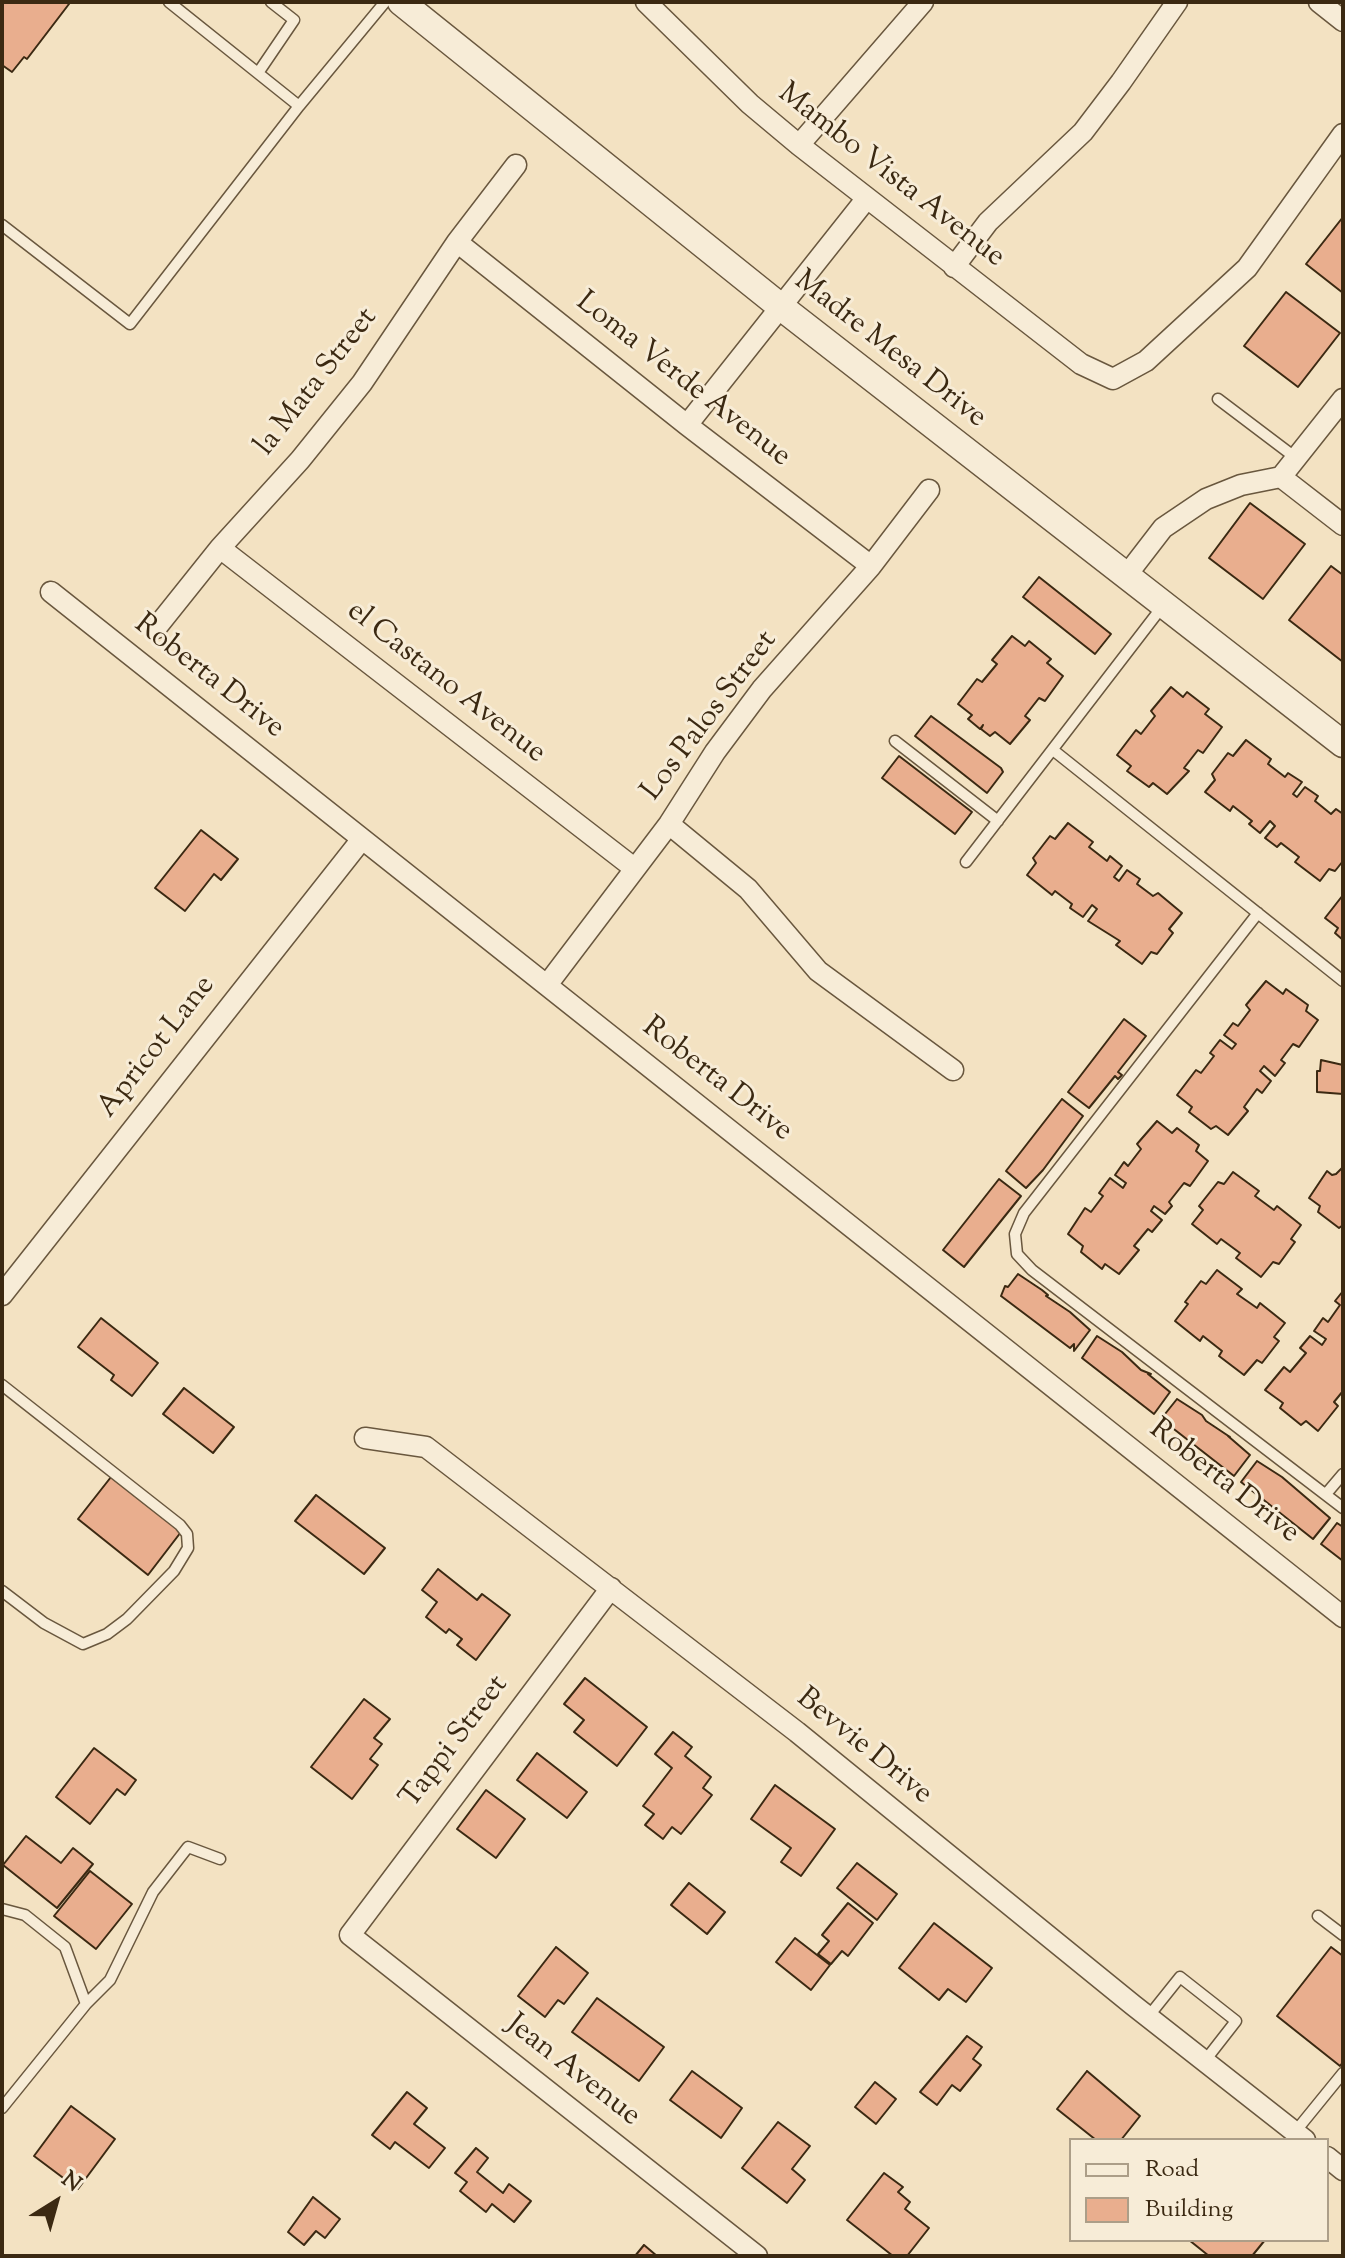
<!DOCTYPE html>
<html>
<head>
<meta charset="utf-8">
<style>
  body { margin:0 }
  #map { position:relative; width:1345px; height:2258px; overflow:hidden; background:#f3e2c2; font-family:"Sorts Mill Goudy",serif }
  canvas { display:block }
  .frame { position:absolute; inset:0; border:4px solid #3b2912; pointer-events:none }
  .legend { position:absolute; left:1069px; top:2138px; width:260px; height:104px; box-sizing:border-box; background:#f7ecd7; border:2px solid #ac9e88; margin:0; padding:10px 14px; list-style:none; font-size:24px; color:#3b2912 }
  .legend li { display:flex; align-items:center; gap:16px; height:40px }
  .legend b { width:40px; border:2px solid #ac9e88 }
  .north { position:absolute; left:16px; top:2162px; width:80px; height:80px; -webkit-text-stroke:6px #f7ecd7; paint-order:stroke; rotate:37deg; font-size:22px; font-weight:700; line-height:32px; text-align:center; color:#3b2912 }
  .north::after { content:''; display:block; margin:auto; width:28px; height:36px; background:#3b2912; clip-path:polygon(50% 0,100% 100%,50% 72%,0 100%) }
</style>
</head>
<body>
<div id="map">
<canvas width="1345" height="2258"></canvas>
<div class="frame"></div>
<ul class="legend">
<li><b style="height:10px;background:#f7ecd7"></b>Road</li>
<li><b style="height:22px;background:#e9ae8e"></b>Building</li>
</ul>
<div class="north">N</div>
</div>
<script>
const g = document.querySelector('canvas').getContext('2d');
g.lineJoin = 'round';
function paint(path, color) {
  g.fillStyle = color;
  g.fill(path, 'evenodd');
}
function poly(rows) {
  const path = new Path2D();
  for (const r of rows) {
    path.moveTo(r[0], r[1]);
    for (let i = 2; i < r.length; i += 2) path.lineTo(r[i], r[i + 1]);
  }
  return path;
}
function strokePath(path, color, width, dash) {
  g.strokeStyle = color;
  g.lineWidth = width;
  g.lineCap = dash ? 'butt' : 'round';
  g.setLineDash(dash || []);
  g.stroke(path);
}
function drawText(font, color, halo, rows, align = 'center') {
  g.font = font + ' "Sorts Mill Goudy",serif';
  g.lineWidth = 6;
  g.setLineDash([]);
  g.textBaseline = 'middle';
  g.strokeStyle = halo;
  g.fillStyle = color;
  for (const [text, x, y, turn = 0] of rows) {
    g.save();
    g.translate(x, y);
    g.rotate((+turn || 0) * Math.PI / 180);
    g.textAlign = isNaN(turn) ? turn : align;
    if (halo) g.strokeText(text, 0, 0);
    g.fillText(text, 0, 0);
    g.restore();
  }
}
const building = poly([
  [2,2,66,2,69,4,27,59,24,57,12,72,2,65,2,2],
  [1343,217,1343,293,1306,264,1343,217],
  [1286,292,1340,333,1298,387,1244,346,1286,292],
  [1250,503,1305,544,1263,599,1209,558,1250,503],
  [1331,566,1343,575,1343,662,1289,620,1331,566],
  [1039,577,1111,634,1095,654,1023,597,1039,577],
  [1012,636,1025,646,1029,641,1051,659,1047,663,1063,676,1045,701,1039,698,1025,716,1030,720,1010,744,995,732,990,736,981,729,983,725,980,729,968,719,972,715,958,704,977,679,982,682,997,664,992,660,1012,636],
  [1171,687,1183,697,1187,692,1209,709,1205,714,1222,727,1203,753,1198,750,1184,768,1189,771,1167,794,1153,783,1149,787,1127,771,1131,766,1117,755,1136,730,1141,734,1155,716,1151,711,1171,687],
  [931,716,1001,768,1003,772,987,793,915,736,931,716],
  [1246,740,1271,759,1268,764,1285,777,1288,773,1302,782,1293,794,1297,797,1305,787,1318,796,1315,801,1331,814,1336,809,1343,814,1343,861,1335,871,1329,869,1320,881,1295,862,1299,857,1281,843,1277,847,1265,838,1275,826,1270,821,1260,833,1249,824,1252,821,1233,806,1230,811,1205,792,1215,780,1212,774,1228,753,1233,756,1246,740],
  [899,756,972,812,955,834,882,778,899,756],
  [1068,823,1093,842,1089,847,1107,861,1110,856,1122,866,1114,877,1119,881,1127,870,1140,879,1137,884,1153,896,1158,893,1182,913,1169,929,1173,933,1157,954,1151,952,1142,964,1116,945,1120,941,1088,921,1097,909,1092,905,1083,917,1070,908,1072,904,1055,891,1052,895,1027,875,1036,863,1033,858,1050,836,1055,839,1068,823],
  [201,830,238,859,221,880,214,874,185,911,155,888,201,830],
  [1343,895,1343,940,1335,933,1338,928,1325,918,1343,895],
  [1266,981,1283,994,1286,989,1308,1005,1306,1011,1318,1020,1299,1047,1293,1044,1281,1060,1285,1063,1275,1076,1264,1066,1260,1071,1271,1081,1262,1093,1257,1089,1244,1107,1248,1111,1228,1135,1216,1126,1211,1129,1189,1112,1192,1107,1177,1095,1196,1070,1201,1073,1214,1056,1210,1053,1220,1040,1232,1049,1236,1044,1224,1035,1233,1023,1238,1026,1250,1010,1246,1005,1266,981],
  [1124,1019,1146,1036,1118,1072,1122,1075,1118,1079,1115,1076,1089,1108,1068,1092,1124,1019],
  [1321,1060,1343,1065,1343,1094,1317,1092,1317,1071,1320,1071,1321,1060],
  [1062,1099,1083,1116,1043,1170,1026,1188,1006,1171,1062,1099],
  [1157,1121,1172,1133,1177,1128,1199,1145,1196,1151,1208,1161,1190,1186,1184,1183,1169,1202,1172,1206,1165,1214,1154,1206,1151,1211,1162,1220,1152,1232,1148,1229,1134,1246,1139,1250,1119,1274,1105,1264,1102,1269,1081,1252,1083,1246,1068,1234,1085,1208,1091,1212,1103,1196,1099,1193,1110,1178,1123,1188,1126,1183,1115,1175,1124,1162,1128,1166,1141,1149,1137,1144,1157,1121],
  [1343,1167,1343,1225,1339,1228,1318,1212,1320,1206,1309,1198,1327,1171,1332,1175,1336,1174,1343,1167],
  [1233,1172,1259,1191,1255,1196,1274,1210,1277,1206,1301,1225,1291,1239,1295,1242,1279,1264,1273,1262,1261,1277,1236,1258,1240,1253,1221,1239,1217,1244,1192,1224,1203,1210,1199,1206,1218,1182,1224,1184,1233,1172],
  [999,1179,1021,1196,964,1267,943,1250,999,1179],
  [1217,1270,1242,1289,1237,1294,1257,1308,1260,1303,1285,1323,1274,1337,1279,1341,1262,1363,1257,1360,1244,1375,1219,1356,1222,1351,1203,1336,1200,1341,1175,1321,1188,1304,1185,1302,1201,1281,1206,1284,1217,1270],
  [1018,1274,1042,1290,1048,1295,1046,1296,1070,1312,1090,1330,1074,1351,1074,1344,1070,1348,1001,1296,1005,1286,1008,1287,1018,1274],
  [1343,1291,1343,1391,1334,1402,1338,1406,1318,1431,1306,1421,1301,1425,1280,1408,1283,1403,1265,1390,1284,1367,1290,1372,1306,1353,1300,1348,1310,1336,1322,1345,1326,1339,1314,1331,1323,1318,1328,1322,1340,1305,1335,1301,1343,1291],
  [101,1318,158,1363,132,1396,111,1380,114,1375,78,1347,101,1318],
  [1097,1336,1122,1352,1141,1370,1151,1374,1148,1374,1170,1392,1154,1414,1082,1358,1097,1336],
  [184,1388,234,1427,213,1453,163,1414,184,1388],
  [1177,1399,1202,1415,1206,1421,1230,1437,1228,1436,1250,1455,1234,1476,1161,1419,1177,1399],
  [1257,1461,1282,1477,1330,1518,1313,1539,1241,1482,1257,1461],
  [111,1477,181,1532,148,1575,78,1519,111,1477],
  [316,1495,385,1548,364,1574,295,1521,316,1495],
  [1337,1523,1343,1527,1343,1561,1321,1544,1337,1523],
  [438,1569,477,1600,482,1594,510,1615,476,1660,457,1645,462,1639,449,1629,446,1633,426,1617,437,1602,422,1590,438,1569],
  [585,1678,647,1727,617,1766,574,1732,584,1720,564,1704,585,1678],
  [364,1699,390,1719,374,1738,382,1744,370,1759,378,1765,352,1799,311,1767,364,1699],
  [673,1732,692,1747,685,1756,711,1777,703,1788,712,1795,681,1834,672,1827,663,1839,645,1825,654,1814,643,1806,672,1768,655,1754,673,1732],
  [94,1748,136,1780,125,1795,117,1789,90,1824,56,1797,94,1748],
  [537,1753,587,1792,567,1818,517,1780,537,1753],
  [775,1785,835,1829,801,1876,781,1862,791,1848,751,1819,775,1785],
  [486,1790,525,1819,496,1858,457,1829,486,1790],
  [26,1836,61,1863,73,1848,93,1864,57,1908,3,1865,26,1836],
  [857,1863,897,1894,877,1920,837,1888,857,1863],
  [90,1871,132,1904,96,1949,54,1916,90,1871],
  [689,1883,725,1912,707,1934,671,1905,689,1883],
  [848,1903,873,1923,848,1956,842,1951,831,1964,818,1954,829,1941,822,1935,848,1903],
  [934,1923,992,1968,966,2002,948,1989,939,2000,899,1968,934,1923],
  [795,1938,830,1965,811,1990,776,1962,795,1938],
  [556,1947,588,1973,564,2004,558,2000,545,2017,518,1996,556,1947],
  [1331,1947,1343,1956,1343,2062,1340,2066,1277,2016,1331,1947],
  [597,1998,664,2047,639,2081,572,2032,597,1998],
  [967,2036,982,2047,973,2059,981,2065,960,2091,952,2085,937,2105,920,2092,967,2036],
  [692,2071,742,2108,721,2138,670,2100,692,2071],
  [1087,2071,1140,2116,1121,2140,1096,2140,1057,2109,1087,2071],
  [875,2082,896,2099,876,2124,855,2107,875,2082],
  [407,2092,427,2108,414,2124,445,2148,429,2168,395,2142,390,2149,372,2135,407,2092],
  [71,2106,115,2139,78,2189,34,2156,71,2106],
  [778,2122,810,2146,792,2169,805,2180,787,2203,742,2168,778,2122],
  [476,2148,488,2158,477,2172,503,2193,509,2184,531,2201,514,2222,492,2204,486,2212,460,2191,467,2182,455,2173,476,2148],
  [884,2173,903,2187,898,2192,910,2202,905,2209,929,2228,907,2256,893,2256,847,2220,884,2173],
  [313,2197,340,2219,325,2238,316,2231,304,2245,288,2232,313,2197],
  [1189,2240,1265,2240,1252,2256,1209,2256,1189,2240],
  [644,2245,657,2256,635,2256,644,2245]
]);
const service = poly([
  [169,2,299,106,385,2],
  [258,73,294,20,271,2],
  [2,225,130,324,299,106],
  [1218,399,1296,458],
  [895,741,998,821],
  [1053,750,1343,981],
  [966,862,1162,607],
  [1258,913,1024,1213,1015,1234,1017,1254,1032,1270,1343,1508],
  [2,1385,180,1525,187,1534,188,1548,174,1571,127,1619,107,1634,83,1644,44,1623,2,1591],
  [1326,1494,1343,1474],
  [2,1909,25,1915,65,1947,86,2004],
  [1318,1916,1343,1935],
  [1148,2017,1180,1977,1236,2021,1204,2062],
  [2,2108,86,2004,110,1980,153,1892,188,1847,220,1859],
  [1295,2132,1343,2073]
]);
const minor = poly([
  [646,2,750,104,799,145,1081,364,1113,379,1146,361,1247,268,1343,134],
  [1319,2,1343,21],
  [799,145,923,2],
  [457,242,687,425,871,566],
  [954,267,988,222,1083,132,1121,82,1177,2],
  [687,425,867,198],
  [1281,477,1343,525],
  [220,548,634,868],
  [1126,576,1163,528,1206,499,1241,485,1281,477,1343,399],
  [51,592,1343,1617],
  [156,628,220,548,300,460,362,383,457,242,516,165],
  [669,824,748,889,818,971,953,1070],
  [547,985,669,824,715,752,762,689,871,566,929,490],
  [2,1295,362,839],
  [365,1438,426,1447,797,1732,1133,2005,1305,2140],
  [611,1588,350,1935,757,2256],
  [1327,2157,1343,2170]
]);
const tertiary = poly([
  [401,2,781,307,1343,744]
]);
const streetNames = [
  ["Mambo Vista Avenue",890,177,38],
  ["Madre Mesa Drive",889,351,38],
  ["Loma Verde Avenue",682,381,38],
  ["la Mata Street",318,383,-52],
  ["Roberta Drive",208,678,38],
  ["el Castano Avenue",445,684,38],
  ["Los Palos Street",711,717,-53],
  ["Apricot Lane",158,1048,-52],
  ["Roberta Drive",716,1081,38],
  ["Roberta Drive",1223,1483,38],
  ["Tappi Street",456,1743,-53],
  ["Bevvie Drive",863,1748,39],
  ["Jean Avenue",572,2072,38]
];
paint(building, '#e9ae8e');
strokePath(building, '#3b2912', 2);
strokePath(service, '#69573e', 13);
strokePath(minor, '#69573e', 23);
strokePath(tertiary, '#69573e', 29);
strokePath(service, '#f7ecd7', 10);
strokePath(minor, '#f7ecd7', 20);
strokePath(tertiary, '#f7ecd7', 26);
drawText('30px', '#3b2912', '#f7ecd7', streetNames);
</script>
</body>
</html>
